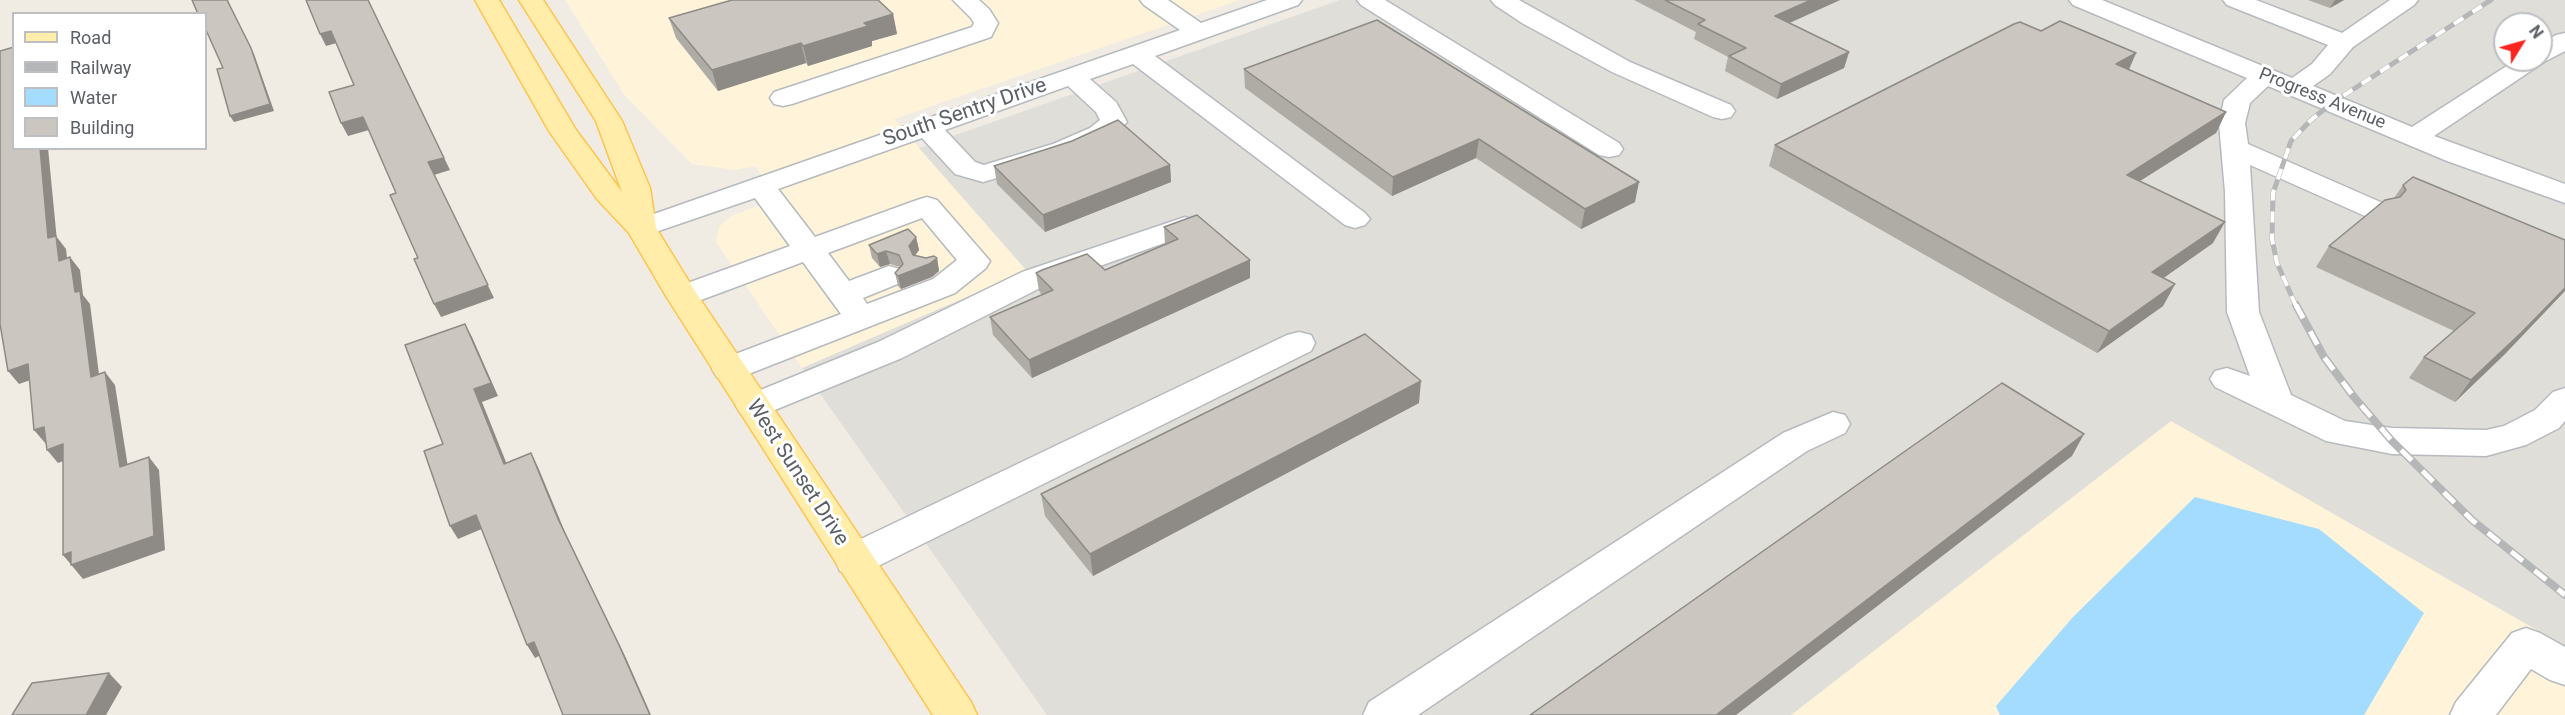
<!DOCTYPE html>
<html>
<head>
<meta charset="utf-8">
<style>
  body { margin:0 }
  #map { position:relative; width:2565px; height:715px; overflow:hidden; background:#f0ece3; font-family:Roboto,sans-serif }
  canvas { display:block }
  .legend { position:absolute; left:12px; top:12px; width:195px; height:138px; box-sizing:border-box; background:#fff; border:2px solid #bdbfc2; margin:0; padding:8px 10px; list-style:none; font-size:18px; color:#5b6066 }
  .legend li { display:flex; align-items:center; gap:12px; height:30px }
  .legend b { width:30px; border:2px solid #bdbfc2 }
  .north { position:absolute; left:2493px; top:12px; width:60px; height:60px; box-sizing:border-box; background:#fff; border:2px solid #bdbfc2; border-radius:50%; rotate:53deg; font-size:16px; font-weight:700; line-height:24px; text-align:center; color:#5b6066 }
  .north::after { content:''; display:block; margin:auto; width:21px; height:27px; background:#f92620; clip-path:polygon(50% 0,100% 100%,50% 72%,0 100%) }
</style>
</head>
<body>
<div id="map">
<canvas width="2565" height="715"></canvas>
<ul class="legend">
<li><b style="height:8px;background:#ffeda9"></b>Road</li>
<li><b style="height:8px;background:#b5b6b7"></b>Railway</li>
<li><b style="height:16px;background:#a4dcff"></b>Water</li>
<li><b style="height:16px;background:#cbc7c0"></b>Building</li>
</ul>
<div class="north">N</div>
</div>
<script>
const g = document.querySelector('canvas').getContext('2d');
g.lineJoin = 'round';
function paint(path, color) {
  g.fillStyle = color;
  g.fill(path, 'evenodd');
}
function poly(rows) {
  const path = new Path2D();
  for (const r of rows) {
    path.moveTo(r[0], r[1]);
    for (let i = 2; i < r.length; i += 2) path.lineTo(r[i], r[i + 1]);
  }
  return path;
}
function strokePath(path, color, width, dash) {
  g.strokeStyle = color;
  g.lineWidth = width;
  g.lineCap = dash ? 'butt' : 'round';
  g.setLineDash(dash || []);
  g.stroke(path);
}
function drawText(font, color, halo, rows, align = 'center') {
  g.font = font + ' Roboto,sans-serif';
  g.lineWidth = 6;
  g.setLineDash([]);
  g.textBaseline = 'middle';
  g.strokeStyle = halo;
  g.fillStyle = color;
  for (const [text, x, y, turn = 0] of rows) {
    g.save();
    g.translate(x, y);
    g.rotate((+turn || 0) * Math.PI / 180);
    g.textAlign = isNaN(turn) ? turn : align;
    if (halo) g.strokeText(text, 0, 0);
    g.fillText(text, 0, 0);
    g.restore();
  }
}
const commercial = poly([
  [565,0,1240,0,894,119,1027,271,802,368,716,242,719,227,731,216,778,198,755,166,735,170,692,164,625,96],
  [2171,421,2565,646,2565,715,1791,715]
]);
const industrial = poly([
  [1340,0,2565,0,2565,646,2171,421,1791,715,1047,715,802,368,1027,271,919,148],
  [2505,24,2541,24,2541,60,2505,60]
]);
const water = poly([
  [2195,497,2319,529,2424,613,2364,715,2000,715,1996,706,2073,617]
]);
const minor = poly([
  [953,0,979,0,989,9,998,23,991,37,792,104,783,106,774,104,770,98,774,92,972,27,974,23,971,18,953,0],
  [1140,0,1168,0,1201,23,1267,0,1302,0,1298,5,1155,56,1365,213,1370,219,1365,225,1355,228,1345,225,1133,64,1090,79,1116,102,1127,122,1110,140,1073,156,983,182,955,174,922,138,778,189,815,237,917,200,927,197,937,200,990,261,986,268,955,293,741,377,729,380,717,377,712,369,717,361,841,314,803,262,693,303,682,306,671,303,666,296,671,289,790,246,755,198,641,237,631,234,626,228,631,222,1180,30,1144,5,1140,0],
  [1068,86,1096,112,1100,120,1090,128,1053,144,984,165,975,162,945,130,1068,86],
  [922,218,957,260,933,279,867,304,863,298,900,283,904,276,900,269,889,266,849,281,828,253,922,218],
  [1357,0,1385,0,1619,143,1623,149,1619,155,1609,157,1599,155,1361,5,1357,0],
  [1491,0,1519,0,1630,62,1731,105,1735,111,1731,117,1722,119,1713,117,1612,72,1522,23,1495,5,1491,0],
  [2069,0,2102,0,2292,78,2312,64,2328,45,2227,5,2223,0,2256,0,2342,33,2390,0,2418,0,2414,5,2353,47,2330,74,2313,86,2412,127,2516,60,2541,60,2541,44,2556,35,2565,33,2565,51,2544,62,2434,136,2565,184,2565,203,2447,161,2268,86,2250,103,2245,123,2248,144,2385,204,2390,210,2385,216,2375,219,2365,216,2250,165,2259,312,2291,395,2345,421,2392,428,2486,430,2504,426,2535,410,2553,392,2565,388,2565,421,2559,428,2526,445,2486,456,2392,454,2326,441,2215,387,2210,379,2215,371,2227,368,2250,376,2227,312,2225,192,2219,123,2224,100,2247,78,2073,5,2069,0],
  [1185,217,1195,220,1200,226,1195,232,1044,286,902,358,765,414,753,418,741,414,736,406,741,398,878,342,1022,272,1185,217],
  [1299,332,1311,335,1315,343,1311,351,868,571,854,575,840,571,835,560,840,549,1287,335,1299,332],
  [1833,412,1845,415,1850,424,1845,433,1807,451,1418,715,1363,715,1369,702,1783,433,1833,412],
  [2526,628,2540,633,2565,647,2565,685,2550,680,2531,669,2496,715,2450,715,2456,702,2512,633,2526,628]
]);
const major = poly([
  [475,0,499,0,576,130,622,192,596,121,519,0,543,0,622,121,650,188,656,228,696,293,971,702,977,715,933,715,666,296,629,233,597,199,549,131,475,0]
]);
const railFar1 = poly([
  [2296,306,2277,263,2272,239,2273,193,2291,141,2311,120,2332,103,2491,0]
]);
const rail = poly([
  [2296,305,2324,357,2354,397,2392,441,2472,520,2565,595]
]);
const wall = poly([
  [1634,0,1840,0,1790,23,1849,52,1844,68,1777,99,1725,71,1728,57,1694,39,1696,32],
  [2308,0,2344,0,2330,8],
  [893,14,897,34,872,41,872,46,808,66,806,63,718,91,676,38,669,18],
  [1377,20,1635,202,1581,229,1476,158,1392,196,1245,88,1244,69],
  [2041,31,2136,53,2129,70,2226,112,2216,133,2140,181,2213,243,2163,278,2175,284,2163,306,2097,353,1769,166,1775,145],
  [1170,165,1171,182,1045,232,997,184,994,166],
  [2403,185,2506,353,2455,402,2409,378,2424,357,2454,331,2316,267,2329,246,2394,198],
  [1164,227,1250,260,1250,278,1032,378,993,335,990,317,1042,295,1039,291,1036,273,1105,270,1165,244],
  [916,237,919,250,915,256,926,258,937,258,939,271,932,277,901,289,898,286,895,273,900,267,890,264,880,267,872,258,869,245],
  [1419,403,1093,576,1045,516,1041,494]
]);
const shadedWall = poly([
  [227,0,228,0,231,9,254,54,274,111,234,122,230,116],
  [368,0,450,170,434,175,494,298,441,317,434,304],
  [1811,0,1840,0,1771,31,1775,16],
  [2335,0,2344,0,2330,8],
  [893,14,897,34,872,41,872,46,808,66,803,46,864,23],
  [331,31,337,43,326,46,320,34],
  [801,43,806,63,718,91,712,70],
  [1849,52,1844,68,1777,99,1781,84],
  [2136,53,2127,73,2116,64],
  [2226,112,2216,133,2116,196,2127,175],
  [363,117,369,130,348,136,341,123],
  [1479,139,1476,158,1392,196,1393,177],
  [40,148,48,148,58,251,48,238],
  [1170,165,1171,182,1045,232,1043,215],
  [1639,182,1635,202,1581,229,1585,209],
  [2225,222,2213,243,2141,294,2152,272],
  [56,236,66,249,69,274,59,261],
  [916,237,919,250,912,259,909,246],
  [886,251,890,264,880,267,877,254],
  [70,257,80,270,83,295,90,304,101,390,91,377,75,292],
  [937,258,939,271,932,277,901,289,898,276],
  [1250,260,1250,278,1032,378,1029,360],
  [2175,284,2163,306,2097,353,2109,331],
  [2565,288,2565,291,2506,353,2455,402,2471,380],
  [465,324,472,337,498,396,482,402,512,477,504,464,474,389],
  [28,364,39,377,19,384,8,371],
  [105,372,115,385,130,480,120,467],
  [1421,381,1419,403,1093,576,1090,554],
  [44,427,46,444,34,430],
  [2084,434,2072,456,1736,715,1716,715],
  [63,444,74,457,58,463,47,450],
  [531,453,538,467,565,532,626,658,651,715,650,715,558,519],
  [149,457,159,470,165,550,83,579,63,555],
  [476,515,484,528,458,539,450,526],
  [534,642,541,655,535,658,527,645],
  [109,673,122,687,106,715,86,715]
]);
const building = poly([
  [192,0,227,0,251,48,270,104,230,116,217,69,223,68,206,30,206,14,198,14,192,0],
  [306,0,368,0,444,158,428,162,488,285,434,304,414,259,418,258,390,195,396,193,363,117,341,123,329,92,354,85,331,31,320,34,306,0],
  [732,0,878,0,893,14,864,23,868,26,803,46,801,43,712,70,669,18,732,0],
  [1665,0,1811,0,1775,16,1849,52,1781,84,1729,56,1746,48,1698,24,1705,20,1665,0],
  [1377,20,1639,182,1585,209,1479,139,1393,177,1244,69,1377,20],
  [2060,21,2136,53,2116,64,2226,112,2127,175,2225,222,2152,272,2175,284,2109,331,1775,145,2014,24,2020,22,2041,31,2060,21],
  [14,47,14,148,40,148,48,238,56,236,59,261,70,257,75,292,80,291,91,377,105,372,120,467,149,457,154,536,71,565,71,552,63,555,63,444,47,450,44,427,34,430,28,364,8,371,0,324,0,51,14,47],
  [1118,120,1170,165,1043,215,994,166,1072,141,1118,120],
  [2413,177,2565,240,2565,288,2522,332,2471,380,2424,357,2475,313,2329,246,2385,200,2400,197,2406,190,2403,185,2413,177],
  [1197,215,1250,260,1029,360,990,317,1053,290,1036,273,1042,270,1087,254,1105,270,1178,239,1164,227,1197,215],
  [908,229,916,237,909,246,913,255,926,258,934,256,937,258,929,264,898,276,895,273,903,264,899,255,886,251,877,254,869,245,908,229],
  [465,324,491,383,474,389,504,464,531,453,558,519,619,645,650,715,563,715,534,642,527,645,476,515,450,526,424,451,443,444,405,345,465,324],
  [1365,334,1421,381,1090,554,1041,494,1365,334],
  [2002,383,2084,434,1716,715,1530,715,2002,383],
  [109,673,86,715,12,715,32,683,109,673]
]);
const farStreetnames = [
  ["Progress Avenue",2322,99,22]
];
const streetNames = [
  ["South Sentry Drive",965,113,-19],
  ["West Sunset Drive",797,473,57]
];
paint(commercial, '#fff4d9');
paint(industrial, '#e0ded8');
paint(water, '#a4dcff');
strokePath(minor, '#b6babf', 3);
strokePath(major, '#fec44e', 3);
paint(minor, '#fff');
paint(major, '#ffeda9');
strokePath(railFar1, '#b5b6b7', 5);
strokePath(rail, '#b5b6b7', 8);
strokePath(railFar1, '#fff', 4, [11]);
strokePath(rail, '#fff', 5, [15]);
paint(wall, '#afaba5');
paint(shadedWall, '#8e8b86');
paint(building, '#cbc7c0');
strokePath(building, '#8e8b86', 1.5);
drawText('18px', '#5b6066', '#fff', farStreetnames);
drawText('21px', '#5b6066', '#fff', streetNames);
</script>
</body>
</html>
